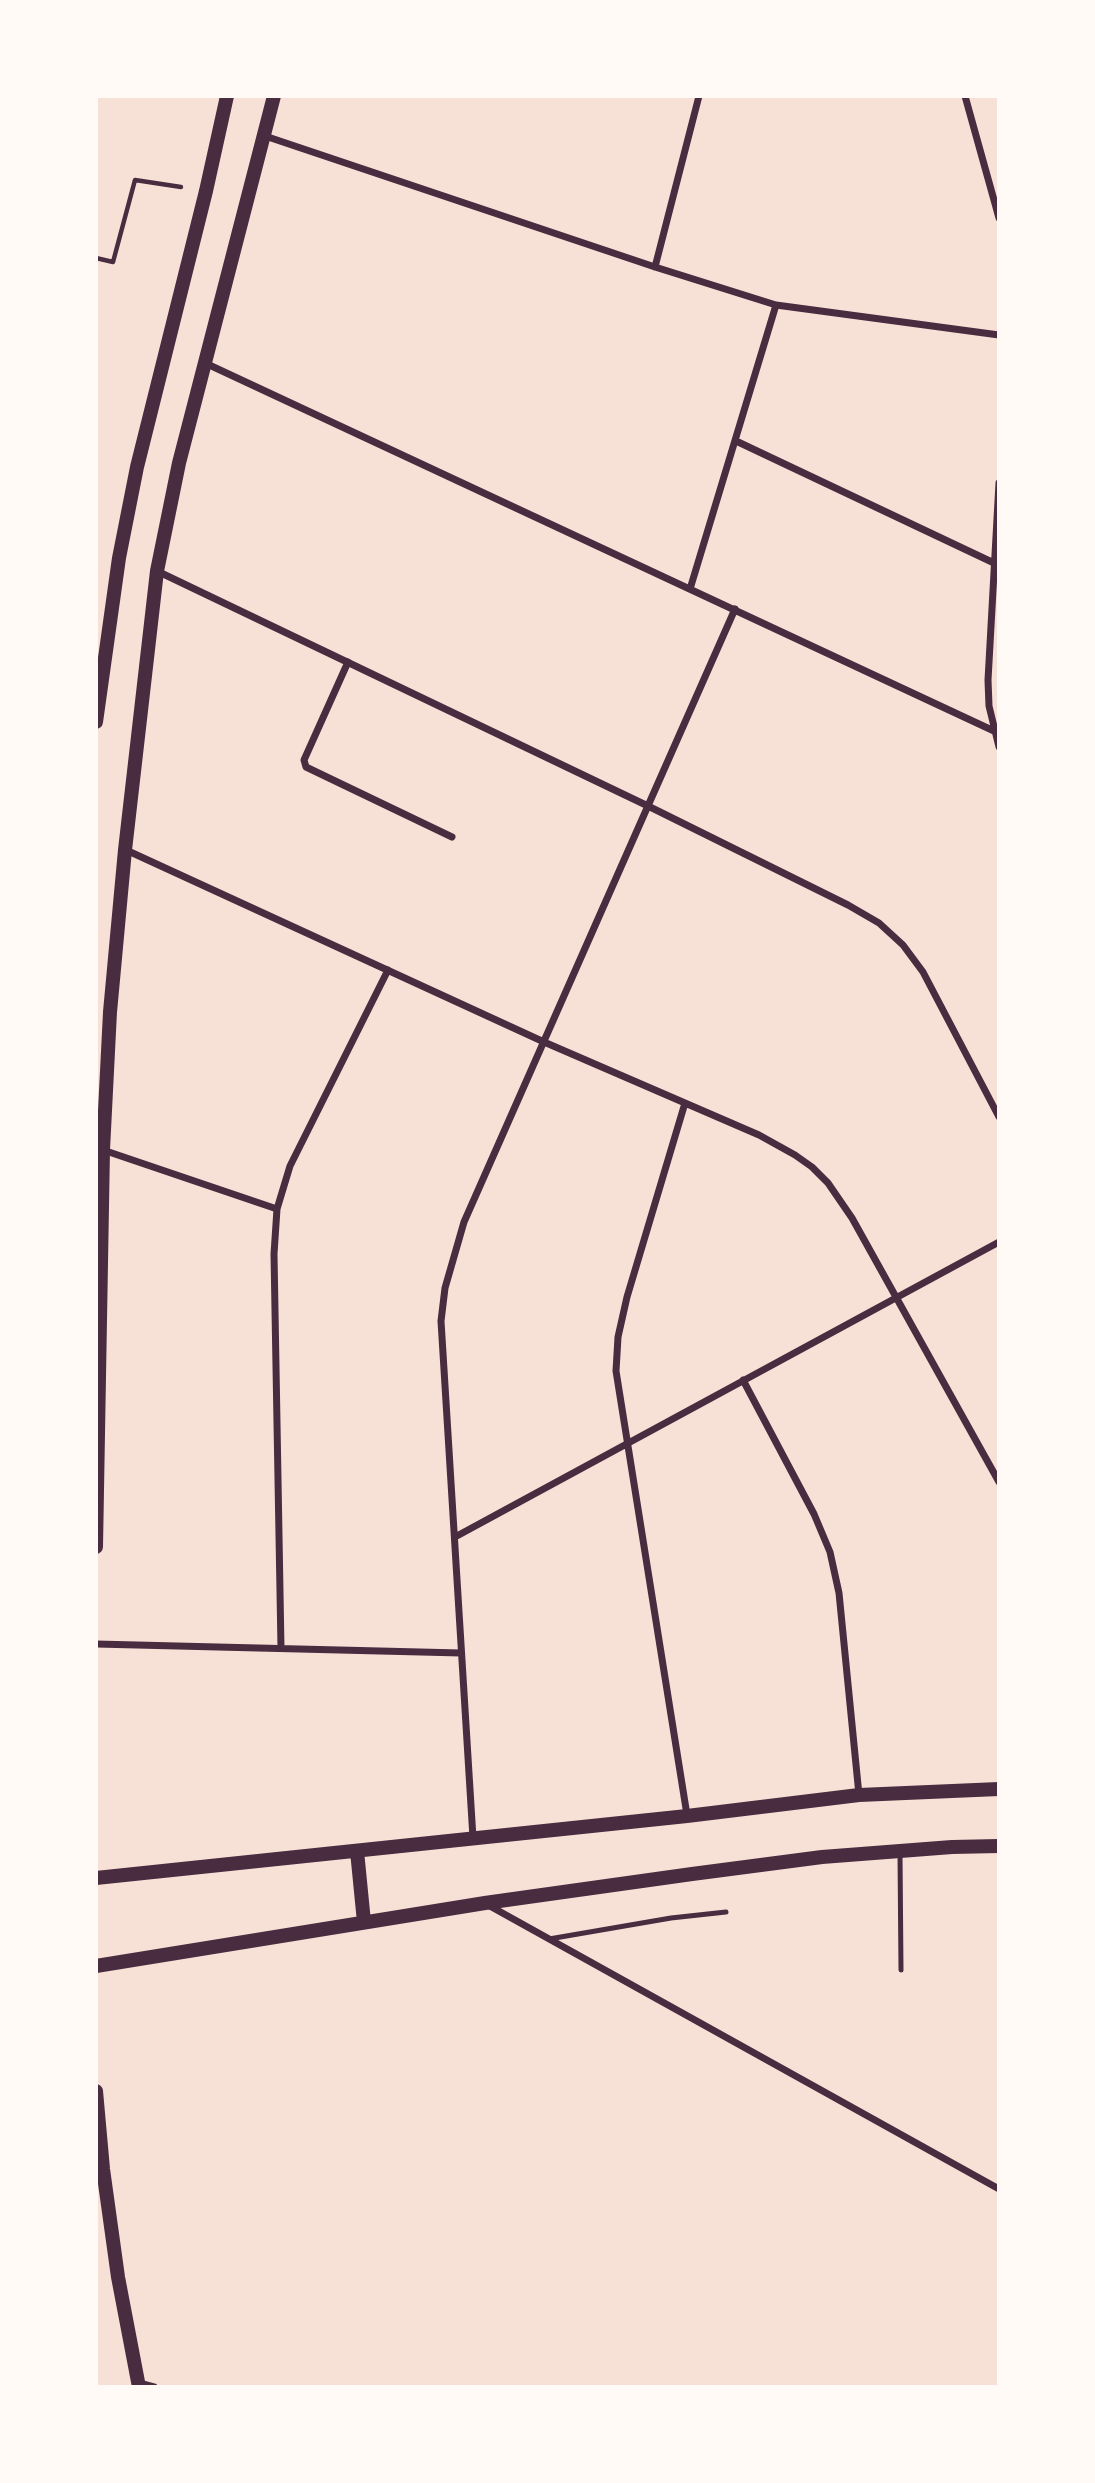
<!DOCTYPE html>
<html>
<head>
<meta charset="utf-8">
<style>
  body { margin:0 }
  #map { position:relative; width:1095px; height:2483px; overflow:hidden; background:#f7e1d7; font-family:Manrope,sans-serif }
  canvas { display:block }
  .frame { position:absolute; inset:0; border:98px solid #fffaf5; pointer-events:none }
</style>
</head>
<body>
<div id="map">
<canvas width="1095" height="2483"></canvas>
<div class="frame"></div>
</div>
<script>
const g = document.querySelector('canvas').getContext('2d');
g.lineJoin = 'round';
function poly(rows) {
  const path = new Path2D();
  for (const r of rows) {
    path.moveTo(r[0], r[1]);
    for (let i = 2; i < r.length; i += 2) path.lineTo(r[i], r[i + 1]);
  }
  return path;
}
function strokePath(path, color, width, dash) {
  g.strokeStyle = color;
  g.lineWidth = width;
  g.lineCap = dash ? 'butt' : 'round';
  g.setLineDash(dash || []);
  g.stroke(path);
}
const path = poly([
  [96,258,113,262,135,180,181,187]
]);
const service = poly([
  [900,1854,901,1970],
  [549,1939,671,1918,726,1912]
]);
const minor = poly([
  [965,96,999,218],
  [265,136,655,267,776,305,999,335],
  [655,267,699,96],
  [205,363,994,731],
  [736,441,994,563],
  [999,483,988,680,989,706,999,747],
  [157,571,648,806,848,905,879,923,903,945,923,972,999,1117],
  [690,589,776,305],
  [348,662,304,760,306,767,452,837],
  [126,850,544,1042,759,1135,795,1155,812,1167,828,1183,852,1218,999,1482],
  [685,1103,627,1297,618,1337,616,1371,687,1815],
  [103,1150,277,1209],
  [743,1380,814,1514,830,1552,839,1593,859,1795],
  [455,1537,999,1242],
  [96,1644,461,1653],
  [281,1648,274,1254,277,1209,290,1166,388,970],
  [473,1838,441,1321,445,1288,464,1222,735,609],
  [488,1905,999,2189],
  [139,2383,154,2387]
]);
const secondary = poly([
  [96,722,119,558,137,467,206,191,227,96],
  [96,1547,103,1150,110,1012,125,850,157,571,179,463,274,96],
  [357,1851,364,1922],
  [96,1878,687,1816,859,1795,999,1789],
  [96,1966,485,1903,692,1874,822,1857,952,1847,999,1846],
  [96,2091,103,2169,118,2277,139,2387]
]);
strokePath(path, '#4a2c40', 4.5);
strokePath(service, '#4a2c40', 5);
strokePath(minor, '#4a2c40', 7);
strokePath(secondary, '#4a2c40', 14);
</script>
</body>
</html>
